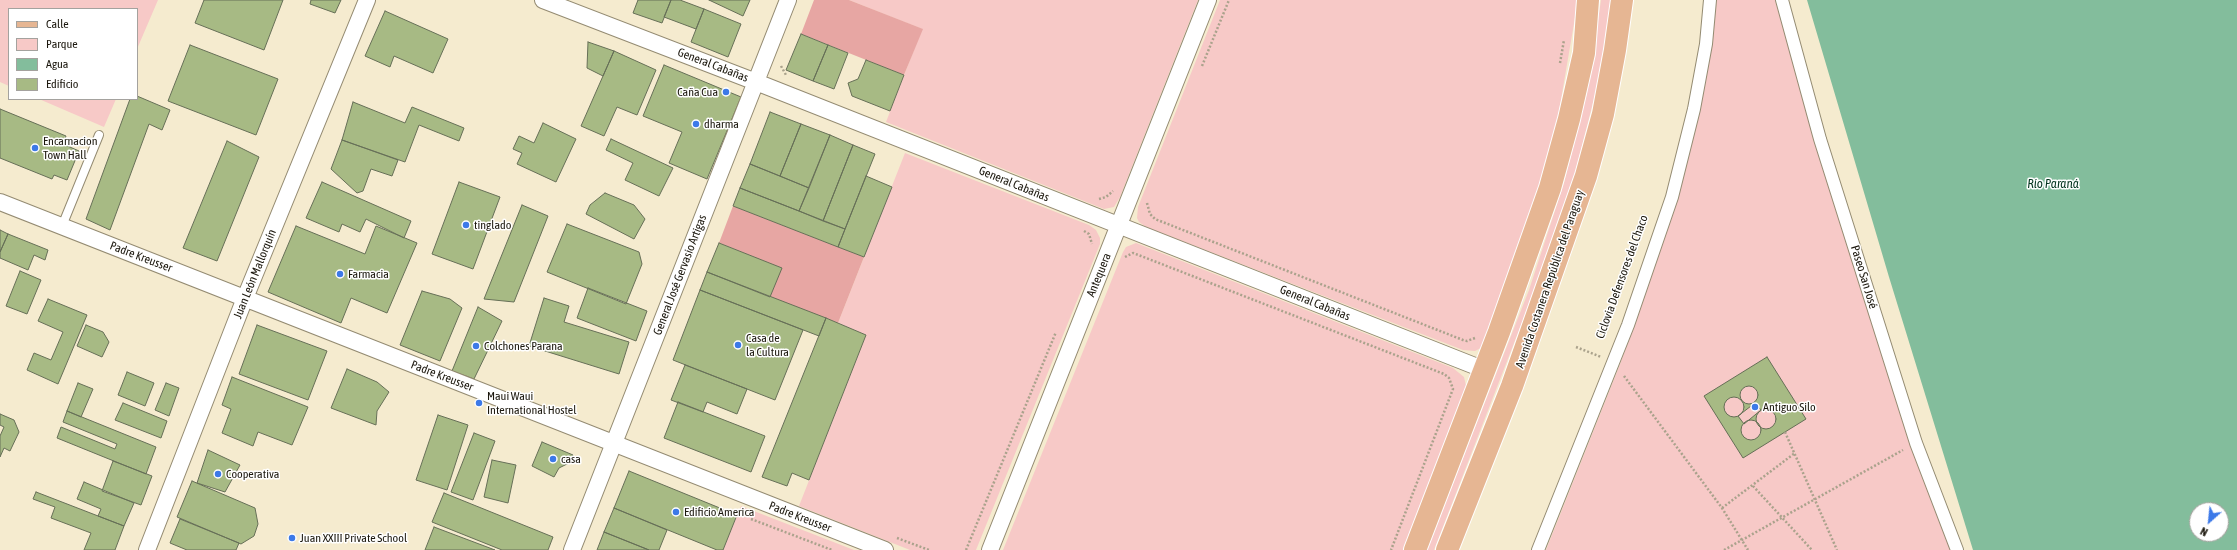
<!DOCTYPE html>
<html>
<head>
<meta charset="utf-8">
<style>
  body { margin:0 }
  #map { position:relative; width:2237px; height:550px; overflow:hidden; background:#f5ebcf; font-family:"Asap Condensed",sans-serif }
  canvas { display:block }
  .legend { position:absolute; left:8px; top:8px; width:130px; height:92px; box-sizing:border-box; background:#fff; border:1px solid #a4a29e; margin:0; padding:5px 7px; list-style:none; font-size:12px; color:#1b170d }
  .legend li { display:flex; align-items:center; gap:8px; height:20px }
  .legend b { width:20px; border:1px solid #a4a29e }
  .north { position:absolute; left:2189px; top:502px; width:40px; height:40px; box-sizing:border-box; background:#fff; border:1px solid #a4a29e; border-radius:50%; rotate:207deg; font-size:11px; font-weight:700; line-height:16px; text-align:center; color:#1b170d }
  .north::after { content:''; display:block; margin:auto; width:14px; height:18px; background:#3c79e8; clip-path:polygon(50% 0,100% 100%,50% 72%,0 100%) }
</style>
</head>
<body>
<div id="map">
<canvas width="2237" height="550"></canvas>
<ul class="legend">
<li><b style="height:5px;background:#e6b693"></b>Calle</li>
<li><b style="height:11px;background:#f7c9c7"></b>Parque</li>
<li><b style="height:11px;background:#83bd9c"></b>Agua</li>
<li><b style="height:11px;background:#a7ba84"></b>Edificio</li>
</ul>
<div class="north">N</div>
</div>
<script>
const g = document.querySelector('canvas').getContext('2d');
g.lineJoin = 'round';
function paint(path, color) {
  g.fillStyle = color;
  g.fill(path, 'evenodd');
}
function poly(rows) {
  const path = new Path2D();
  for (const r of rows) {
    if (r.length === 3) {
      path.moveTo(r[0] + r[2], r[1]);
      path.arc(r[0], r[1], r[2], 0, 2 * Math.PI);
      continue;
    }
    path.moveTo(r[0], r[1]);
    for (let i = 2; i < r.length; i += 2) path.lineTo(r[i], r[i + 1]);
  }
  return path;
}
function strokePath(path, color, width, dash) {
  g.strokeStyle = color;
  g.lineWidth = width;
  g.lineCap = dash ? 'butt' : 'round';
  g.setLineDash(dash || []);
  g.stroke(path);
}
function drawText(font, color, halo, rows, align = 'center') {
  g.font = font + ' "Asap Condensed",sans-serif';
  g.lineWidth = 3;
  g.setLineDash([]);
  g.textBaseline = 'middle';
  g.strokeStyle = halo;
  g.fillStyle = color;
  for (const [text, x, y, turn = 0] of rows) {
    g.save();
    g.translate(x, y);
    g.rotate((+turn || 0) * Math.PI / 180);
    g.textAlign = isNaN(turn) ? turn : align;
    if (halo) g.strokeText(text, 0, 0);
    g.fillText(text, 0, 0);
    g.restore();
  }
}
const green = poly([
  [0,0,158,0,137,49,137,9,9,9,9,86,0,82],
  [849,0,1198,0,1120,197,1114,207,1104,209,886,122,922,29],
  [1220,0,1578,0,1557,123,1533,210,1485,343,1481,348,1475,351,1463,350,1146,227,1139,222,1137,218,1138,207],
  [1601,0,1611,0,1609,18,1599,79,1572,185,1533,294,1434,550,1427,550,1529,290,1564,183,1587,93],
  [1715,0,1775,0,1823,167,1952,550,1546,550,1620,364,1657,260,1685,163],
  [39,99,116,99,104,127],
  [905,153,1089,225,1096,230,1100,238,1100,244,976,550,910,550,799,506,866,335,838,323],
  [1136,243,1453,368,1464,377,1467,390,1405,550,1003,550,1123,252,1126,247],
  [741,506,854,550,723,550]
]);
const forest = poly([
  [814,0,849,0,923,29,904,75,801,34],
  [733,206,864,257,838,323,770,297,781,268,719,243]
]);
const water = poly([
  [1807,0,2237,0,2237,550,1973,550,1889,277],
  [2197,510,2221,510,2221,534,2197,534]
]);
const building = poly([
  [204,0,283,0,264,50,195,23,204,0],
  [311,0,341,0,335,13,310,4,311,0],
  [638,0,671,0,662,23,633,13,638,0],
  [671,0,680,0,704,9,696,29,664,17,671,0],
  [709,0,750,0,743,16,709,0],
  [704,9,741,24,728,57,691,42,704,9],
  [385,11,448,39,433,73,394,56,390,67,365,56,385,11],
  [801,34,828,45,813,81,786,70,801,34],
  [588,42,614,51,603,76,587,68,588,42],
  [190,45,278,79,256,135,168,101,190,45],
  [828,45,848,53,834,89,813,81,828,45],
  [614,51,656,70,637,115,617,107,604,136,581,126,614,51],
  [866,60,904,75,890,111,852,96,848,83,858,79,866,60],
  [664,65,741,97,707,179,669,163,682,132,643,116,664,65],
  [137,96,170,110,162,130,149,124,110,230,86,219,130,99,137,99,137,96],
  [353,102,405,123,412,107,464,128,459,141,419,125,405,162,342,140,353,102],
  [0,109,66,136,63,144,79,151,67,180,54,175,52,179,0,158,0,109],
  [770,112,801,124,780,176,750,164,770,112],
  [543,123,576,139,556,182,517,164,522,153,513,149,519,136,534,143,543,123],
  [801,124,830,135,809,188,780,176,801,124],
  [830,135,853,145,823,221,799,211,830,135],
  [611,139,673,168,659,196,625,180,633,163,606,150,611,139],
  [342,140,398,160,392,176,371,169,363,191,357,193,331,169,342,140],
  [227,141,259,157,217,261,183,248,227,141],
  [853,145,875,154,845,229,823,221,853,145],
  [750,164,809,188,799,211,740,188,750,164],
  [866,176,892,187,864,257,838,247,866,176],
  [322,182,411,221,404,238,366,219,360,232,342,224,339,232,306,218,322,182],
  [459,182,500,197,473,269,432,254,459,182],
  [740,188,845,229,838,247,733,206,740,188],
  [605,193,634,205,645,219,634,239,586,214,590,205,605,193],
  [522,205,548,216,514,302,484,299,522,205],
  [567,224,639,252,642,264,626,304,547,272,567,224],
  [296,226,365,254,376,226,417,243,387,313,351,298,341,323,268,292,296,226],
  [0,230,8,234,0,252,0,230],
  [8,234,48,250,45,260,34,255,28,270,0,258,0,252,8,234],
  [719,243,782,268,770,297,707,272,719,243],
  [20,271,41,280,27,314,6,306,20,271],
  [707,272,826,318,819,336,700,290,707,272],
  [588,288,647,311,636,341,577,318,588,288],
  [700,290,803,330,775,400,673,360,700,290],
  [422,291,450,299,462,308,440,361,400,345,422,291],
  [544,298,569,306,564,322,629,342,619,374,529,346,544,298],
  [48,299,87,315,58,384,27,370,34,353,51,360,63,332,38,321,48,299],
  [478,307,502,321,474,379,452,371,478,307],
  [826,318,866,335,809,480,792,473,787,486,762,477,826,318],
  [86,325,103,332,109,342,102,357,77,346,86,325],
  [257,325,327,351,308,400,239,374,257,325],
  [1767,357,1806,419,1743,458,1704,396,1767,357],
  [685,365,747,389,737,414,707,402,703,412,671,400,685,365],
  [347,369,377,382,389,392,377,411,376,425,331,408,347,369],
  [127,372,154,383,145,406,118,395,127,372],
  [232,377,308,407,292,445,258,432,253,446,222,433,231,409,222,405,232,377],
  [78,383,93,389,81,417,67,411,78,383],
  [166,383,179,388,169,416,155,410,166,383],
  [1749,395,9],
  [1734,407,10],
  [678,402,765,436,751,472,664,438,678,402],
  [123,403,167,421,161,438,115,420,123,403],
  [1755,403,1761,410,1744,424,1738,416,1755,403],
  [1766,419,10],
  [67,411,156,447,146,474,57,438,61,427,115,449,117,444,63,422,67,411],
  [0,414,14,420,19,432,10,451,4,448,0,457,0,436,4,427,0,425,0,414],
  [438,415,468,425,447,490,416,480,438,415],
  [1751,430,10],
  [474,433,495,441,473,500,451,492,474,433],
  [542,442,573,455,569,463,559,468,554,477,532,466,542,442],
  [208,450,240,465,225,492,197,483,208,450],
  [492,460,516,465,508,503,484,497,492,460],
  [113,461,152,476,141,505,102,491,113,461],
  [629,471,737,515,723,550,717,550,614,508,629,471],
  [192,481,255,508,258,524,254,536,241,544,177,517,192,481],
  [84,482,134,503,124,526,98,516,101,509,77,499,84,482],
  [36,492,124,526,115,550,84,550,91,533,51,518,55,507,33,499,36,492],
  [444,493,553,537,548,550,502,550,432,522,444,493],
  [614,508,667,530,659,550,649,550,604,532,614,508],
  [180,519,239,543,236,550,187,550,170,543,180,519],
  [434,527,495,550,425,550,434,527],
  [604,532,649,550,597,550,604,532]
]);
const path = poly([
  [1560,63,1564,40],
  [781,66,786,75],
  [1202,66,1229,0],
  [1099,199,1106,197,1113,191],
  [1147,203,1150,214,1155,219,1463,340,1467,341,1475,338],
  [1084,231,1089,234,1092,244],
  [1125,257,1133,253,1141,256,1444,374,1449,378,1453,389,1391,550],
  [1576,347,1601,357],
  [1624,376,1722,508,1748,550],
  [1785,432,1837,550],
  [1753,486,1812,550],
  [1722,508,1795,453],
  [751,519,832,550],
  [897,538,929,550],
  [966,550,1056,332],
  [1724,550,1903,450]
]);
const service = poly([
  [62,226,99,135]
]);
const pedestrian = poly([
  [1782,0,1820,139,1916,443,1957,550],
  [1538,550,1628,325,1672,197,1694,109,1706,44,1710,0]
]);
const minor = poly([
  [543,0,756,82,1485,370],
  [0,202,885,550],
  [147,550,245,298,367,0],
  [572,550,788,0],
  [990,550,1208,0]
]);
const primary = poly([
  [1415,550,1499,332,1550,188,1569,119,1584,53,1588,0],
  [1447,550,1512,386,1586,176,1603,114,1615,50,1622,0]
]);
const markers = [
  [726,92,4,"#3c79e8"],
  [696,124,4,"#3c79e8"],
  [35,148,4,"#3c79e8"],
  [466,225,4,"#3c79e8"],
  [340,274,4,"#3c79e8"],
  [738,345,4,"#3c79e8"],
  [476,346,4,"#3c79e8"],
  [479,403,4,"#3c79e8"],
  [1755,407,4,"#3c79e8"],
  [553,459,4,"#3c79e8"],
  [218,474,4,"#3c79e8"],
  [676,512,4,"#3c79e8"],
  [292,538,4,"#3c79e8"]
];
const streetNames = [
  ["General Cabañas",713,65,21],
  ["General Cabañas",1014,184,22],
  ["Padre Kreusser",141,257,21],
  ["Juan León Mallorquín",255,274,-68],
  ["General José Gervasio Artigas",680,275,-69],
  ["Antequera",1099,275,-68],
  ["Ciclovia Defensores del Chaco",1622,277,-70],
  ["Paseo San José",1864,277,73],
  ["Avenida Costanera República del Paraguay",1550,279,-71],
  ["General Cabañas",1315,303,22],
  ["Padre Kreusser",442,376,21],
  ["Padre Kreusser",800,517,21]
];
const poiNames = [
  ["Caña Cua",718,92,"right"],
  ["dharma",704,124],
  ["Encarnacion",43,141],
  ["Town Hall",43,155],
  ["tinglado",474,225],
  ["Farmacia",348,274],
  ["Casa de",746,338],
  ["la Cultura",746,352],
  ["Colchones Parana",484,346],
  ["Maui Waui",487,396],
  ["International Hostel",487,410],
  ["Antiguo Silo",1763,407],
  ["casa",561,459],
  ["Cooperativa",226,474],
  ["Edificio America",684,512],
  ["Juan XXIII Private School",300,538]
];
const waterNames = [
  ["Río Paraná",2053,184]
];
paint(green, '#f7c9c7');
paint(forest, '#e7a6a3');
paint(water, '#83bd9c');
paint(building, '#a7ba84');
strokePath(building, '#666f57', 1);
strokePath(service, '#948b72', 10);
strokePath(pedestrian, '#948b72', 14);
strokePath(minor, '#948b72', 18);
strokePath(primary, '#fff', 24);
strokePath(path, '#aaa28c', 2.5, [2, 2]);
strokePath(service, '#fff', 8);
strokePath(pedestrian, '#fff', 12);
strokePath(minor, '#fff', 16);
strokePath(primary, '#e6b693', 22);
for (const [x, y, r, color] of markers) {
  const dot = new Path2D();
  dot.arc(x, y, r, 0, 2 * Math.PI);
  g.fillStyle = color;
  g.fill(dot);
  strokePath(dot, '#fff', 1.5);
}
drawText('12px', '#1b170d', '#fff', streetNames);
drawText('12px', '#1b170d', '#fff', poiNames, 'left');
drawText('italic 13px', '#03351f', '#fff', waterNames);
</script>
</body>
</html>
